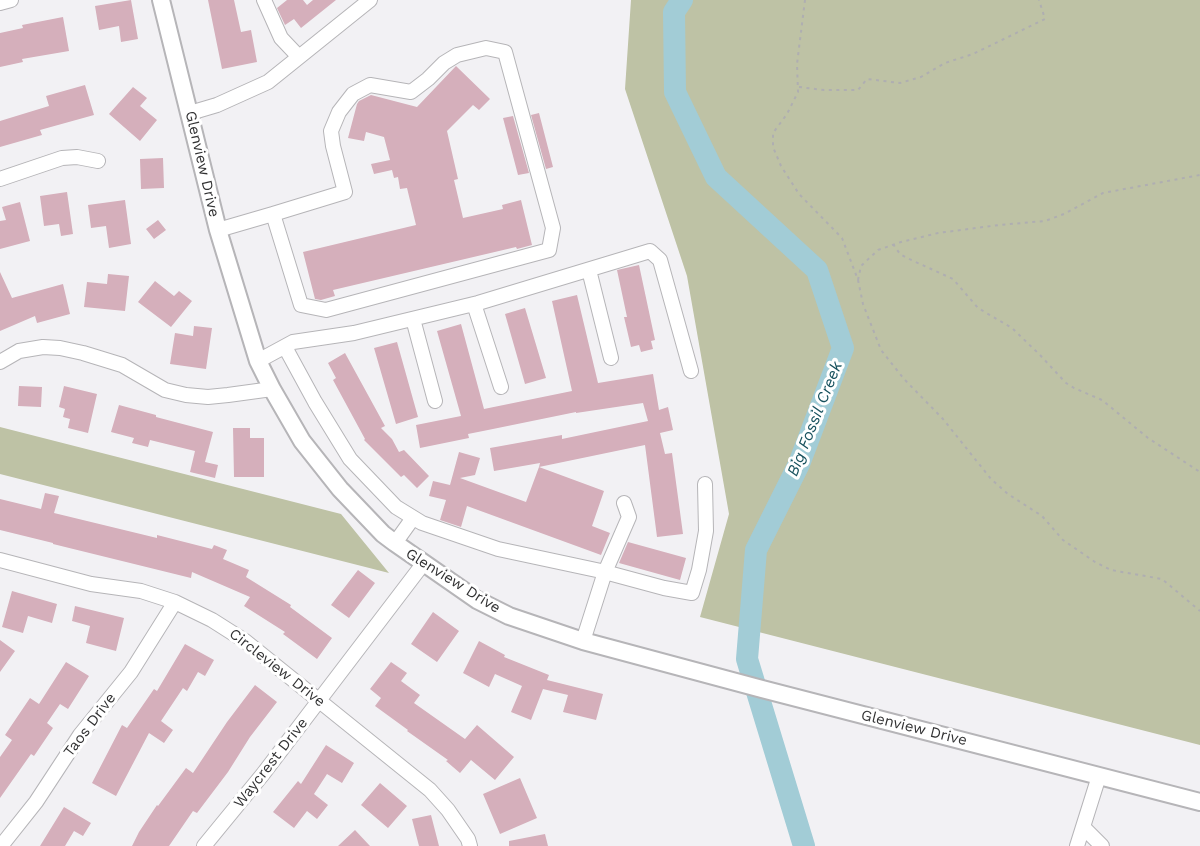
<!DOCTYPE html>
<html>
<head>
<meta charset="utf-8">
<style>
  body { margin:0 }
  canvas { display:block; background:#f2f1f4 }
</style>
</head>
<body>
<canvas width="1200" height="846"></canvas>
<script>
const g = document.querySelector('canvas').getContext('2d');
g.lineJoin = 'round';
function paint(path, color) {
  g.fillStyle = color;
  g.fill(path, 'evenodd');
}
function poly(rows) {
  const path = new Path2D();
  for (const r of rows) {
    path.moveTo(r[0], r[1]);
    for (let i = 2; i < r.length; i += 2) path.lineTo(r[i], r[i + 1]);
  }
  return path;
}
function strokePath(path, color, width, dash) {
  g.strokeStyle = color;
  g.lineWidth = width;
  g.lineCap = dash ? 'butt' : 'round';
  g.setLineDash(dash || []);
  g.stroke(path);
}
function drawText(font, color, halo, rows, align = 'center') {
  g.font = font + ' "Work Sans",sans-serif';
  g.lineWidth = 6;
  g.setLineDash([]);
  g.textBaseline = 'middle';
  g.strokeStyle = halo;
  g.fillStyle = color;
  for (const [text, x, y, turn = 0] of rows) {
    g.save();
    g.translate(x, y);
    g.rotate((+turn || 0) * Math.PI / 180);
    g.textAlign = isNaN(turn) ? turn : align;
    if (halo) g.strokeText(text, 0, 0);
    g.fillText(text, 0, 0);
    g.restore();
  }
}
const green = poly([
  [631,0,1200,0,1200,745,700,617,729,514,687,276,625,89],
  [0,427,341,514,389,573,0,474]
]);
const river = poly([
  [682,0,674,12,675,92,716,177,817,270,843,348,799,464,756,550,747,659,804,846]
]);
const building = poly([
  [131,0,138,39,121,42,119,26,99,30,95,6],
  [208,0,234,0,241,32,251,30,257,62,222,69],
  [287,0,303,0,307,5,313,0,336,0,301,28,294,19,285,25,277,8],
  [63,17,69,51,22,59,23,62,0,67,0,33,23,28,22,25],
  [456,66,490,99,479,110,473,105,447,131,458,179,454,180,463,218,503,209,502,205,521,200,532,245,517,249,516,247,333,290,335,296,321,300,315,299,303,252,416,225,407,188,400,189,398,177,394,178,392,170,374,174,371,164,390,160,384,137,366,132,364,141,348,138,357,104,359,101,371,95,417,107],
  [85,85,94,115,40,130,42,135,0,147,0,121,49,106,46,96],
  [133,87,147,98,140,106,157,120,140,141,109,114],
  [539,113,553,167,546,169,531,115],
  [513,116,529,173,518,175,503,118],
  [163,158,164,188,141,189,140,159],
  [67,192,73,234,61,236,59,224,44,226,40,196],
  [125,200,131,244,109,248,106,226,91,228,88,205],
  [20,202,30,241,0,249,0,221,6,220,2,207],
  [158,220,166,230,154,239,146,229],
  [639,265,655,340,651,341,653,349,641,352,639,345,631,347,624,317,627,317,617,270],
  [0,272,12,298,63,284,70,314,37,323,35,316,0,331],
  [108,274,129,276,125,311,84,307,87,282,107,284],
  [155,281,174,296,179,291,192,301,171,327,138,302],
  [577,295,598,383,653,374,659,410,668,407,673,430,660,433,665,454,672,453,683,534,657,537,645,445,539,467,540,463,494,471,490,448,562,435,562,439,648,421,643,403,576,413,576,412,488,430,468,434,469,438,420,448,416,425,461,416,437,331,461,324,484,409,572,391,552,301],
  [525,308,546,378,525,384,505,314],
  [194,326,212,328,206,369,170,364,175,333,193,336],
  [397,342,418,417,396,424,374,348],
  [345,353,385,426,381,428,392,439,399,452,404,450,429,476,417,488,404,475,401,477,364,440,365,439,333,380,336,378,328,363],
  [19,386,42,387,41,407,18,406],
  [64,386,97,394,88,433,68,428,70,419,63,417,65,409,59,407],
  [119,405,156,415,156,417,213,432,205,462,218,465,215,478,190,472,195,451,150,440,148,447,132,443,134,438,111,432],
  [233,428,250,428,250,438,264,438,264,477,234,477],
  [459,452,480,458,475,475,460,478,526,502,539,467,604,491,592,526,610,533,601,555,467,506,461,527,440,520,446,500,429,496,433,481,450,485],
  [45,493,59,496,54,513,157,538,157,535,212,549,214,545,227,550,223,559,249,570,246,577,291,605,290,607,332,638,317,659,283,634,285,632,244,606,250,597,192,572,191,578,53,544,53,543,0,530,0,499,41,509],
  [628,542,686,558,680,580,619,563],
  [358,570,375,583,349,618,331,605],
  [12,591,57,604,52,623,28,616,23,633,2,627],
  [75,606,124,618,116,651,86,643,90,626,72,621],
  [433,612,459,631,437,662,411,644],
  [0,640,15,651,0,672],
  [479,641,505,655,504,657,549,675,547,680,603,694,596,720,563,712,568,695,543,689,531,720,511,712,522,686,495,674,489,687,463,673],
  [185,644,214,660,205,676,198,672,187,691,183,688,161,721,173,730,164,743,149,733,116,796,92,783,122,725,127,728,154,689,157,691],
  [66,662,89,676,68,709,60,704,47,723,53,728,34,756,31,754,0,798,0,757,12,740,5,735,30,698,39,704],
  [391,662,407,673,401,681,420,695,414,703,465,739,477,725,514,757,495,780,471,760,460,773,446,761,448,760,407,731,408,730,375,706,381,698,370,689],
  [255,685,277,702,250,737,228,772,197,813,193,811,169,846,132,846,139,832,157,805,158,806,186,768,193,773,227,722],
  [326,745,354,763,342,783,327,774,314,794,328,805,317,819,307,811,294,828,273,812,298,781,301,784],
  [520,778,537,818,500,834,483,794],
  [380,783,407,806,388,828,361,805],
  [64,807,91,823,83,836,74,831,65,846,40,846],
  [431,815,439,846,419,846,412,819],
  [355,830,370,846,338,846],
  [545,834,548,846,509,846,509,841]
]);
const path = poly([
  [805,0,797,64,798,92,787,114,773,133,773,147,781,166,799,194,842,238,858,280,863,304,881,350,904,379,943,419,991,479,1008,494,1042,516,1063,540,1095,562,1111,570,1162,579,1200,611],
  [799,87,824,90,858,90,867,79,900,83,921,77,945,63,973,54,1045,19,1039,0],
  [893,244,900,254,907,258,953,279,978,308,1012,328,1040,355,1066,383,1074,388,1102,400,1148,438,1200,472],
  [858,280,861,266,878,250,901,242,938,233,999,225,1045,221,1064,214,1103,193,1200,175]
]);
const minor = poly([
  [264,0,281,38,299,57],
  [0,3,11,0],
  [190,113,217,105,268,82,370,0],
  [0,179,62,158,77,157,98,161],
  [218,230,273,214,301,305,326,310,549,250,553,228,505,52,486,48,457,55,444,63,428,79,411,92,370,85,353,94,339,112,331,131,333,146,345,192,273,214],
  [589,270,611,358],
  [474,304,501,387],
  [413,319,435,401],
  [285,347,315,402,350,459,396,507,422,523,498,549,601,571,664,588,692,593,699,570,706,531,705,484],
  [258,361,293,342,354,333,478,303,650,251,660,260,691,371],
  [0,362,19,351,43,347,60,348,83,353,122,365,165,390,186,395,208,397,228,395,272,389],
  [395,543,413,518],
  [0,560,91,584,141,591,175,602,212,620,245,641,430,790,448,810,468,839,470,846],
  [583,641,605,572,629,517,624,503],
  [1083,827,1102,846],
  [1,846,36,802,80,735,131,672,175,602],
  [204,846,263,774,423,564],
  [1077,846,1099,776]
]);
const major = poly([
  [161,0,218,230,258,361,272,389,302,441,340,489,383,534,395,543,477,600,509,616,583,641,762,689,1200,802]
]);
const streetNames = [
  ["Glenview Drive",202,164,77],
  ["Glenview Drive",453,581,32],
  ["Circleview Drive",277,668,38],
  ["Taos Drive",90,725,-53],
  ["Glenview Drive",914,728,14],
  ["Waycrest Drive",271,763,-52]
];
const waterNames = [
  ["Big Fossil Creek",815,419,-68]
];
paint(green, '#bec2a5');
strokePath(river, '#a2ccd6', 22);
paint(building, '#d5afbb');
strokePath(minor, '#b6b5b8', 16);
strokePath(major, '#b6b5b8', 20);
strokePath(path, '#afaeb1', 2, [3, 4.5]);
strokePath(minor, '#fff', 14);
strokePath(major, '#fff', 16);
drawText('15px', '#323233', '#fff', streetNames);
drawText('italic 16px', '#17515d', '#fff', waterNames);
</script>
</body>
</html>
